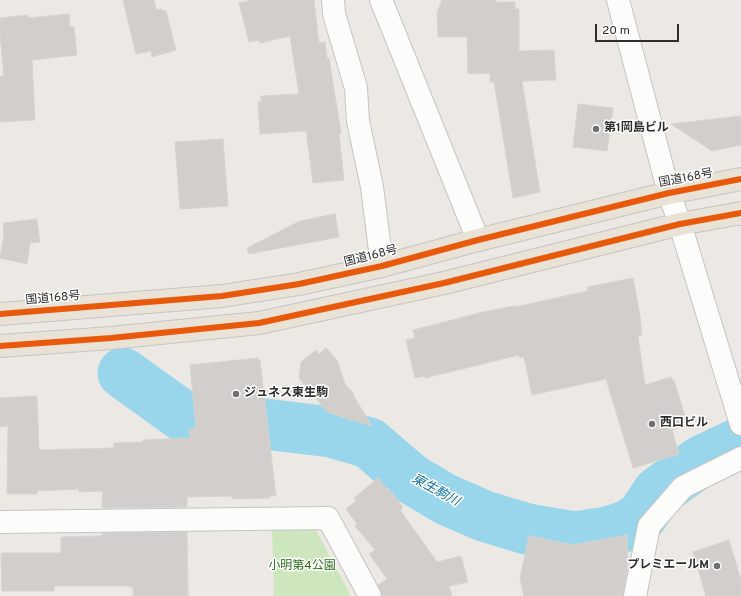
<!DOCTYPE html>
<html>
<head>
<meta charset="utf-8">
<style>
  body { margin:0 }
  #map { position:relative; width:741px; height:596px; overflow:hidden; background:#ece8e4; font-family:Overpass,sans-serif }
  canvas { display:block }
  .scale { position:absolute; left:595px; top:24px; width:84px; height:18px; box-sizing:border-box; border:2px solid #2e2e2e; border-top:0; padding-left:5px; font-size:12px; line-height:14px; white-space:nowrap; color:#2e2e2e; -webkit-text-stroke:3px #fff; paint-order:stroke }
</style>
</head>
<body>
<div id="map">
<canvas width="741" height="596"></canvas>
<div class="scale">20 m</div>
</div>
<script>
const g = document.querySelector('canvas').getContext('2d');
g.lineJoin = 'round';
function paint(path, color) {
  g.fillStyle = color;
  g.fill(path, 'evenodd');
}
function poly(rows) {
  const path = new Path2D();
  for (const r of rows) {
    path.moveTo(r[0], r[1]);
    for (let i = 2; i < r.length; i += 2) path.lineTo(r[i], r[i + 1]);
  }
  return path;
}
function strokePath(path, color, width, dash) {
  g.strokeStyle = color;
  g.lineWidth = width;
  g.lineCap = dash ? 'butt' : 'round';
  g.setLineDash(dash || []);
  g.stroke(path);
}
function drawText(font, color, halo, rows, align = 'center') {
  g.font = font + ' Overpass,"Noto Sans JP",sans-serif';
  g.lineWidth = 3;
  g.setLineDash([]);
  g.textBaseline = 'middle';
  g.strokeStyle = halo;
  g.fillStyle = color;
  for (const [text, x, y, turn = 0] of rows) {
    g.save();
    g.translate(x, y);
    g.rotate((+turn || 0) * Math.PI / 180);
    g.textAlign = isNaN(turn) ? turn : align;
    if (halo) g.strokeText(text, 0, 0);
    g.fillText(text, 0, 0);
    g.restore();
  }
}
const green = poly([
  [297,523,316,530,351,596,274,596,272,528]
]);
const river = poly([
  [123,373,191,422,265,424,331,432,369,443,410,478,445,499,484,516,527,529,574,537,608,532,629,525,642,516,658,492,701,461,741,442]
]);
const building = poly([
  [123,0,154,0,156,10,162,9,163,11,166,11,176,50,152,57,151,51,136,54,123,0],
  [252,0,314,0,319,43,325,42,327,58,329,58,341,133,339,134,344,180,313,183,306,131,260,134,258,102,261,102,261,96,299,94,290,36,260,43,259,40,249,42,239,3,252,0],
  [442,0,496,0,496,2,515,2,515,9,519,9,519,51,554,50,556,80,522,81,540,192,513,198,494,82,490,82,490,73,468,74,467,37,438,37,437,12,442,0],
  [69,14,70,27,74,27,77,55,32,60,35,120,0,122,0,77,4,76,0,35,0,18,28,15,28,18,69,14],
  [578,104,613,108,607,151,573,147,578,104],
  [741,116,741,145,712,151,671,124,741,116],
  [223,139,228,206,180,209,175,142,223,139],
  [335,214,339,237,249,254,247,248,300,221,335,214],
  [37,219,40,242,30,243,27,264,0,258,4,235,3,223,37,219],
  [633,278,640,316,642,335,638,336,645,385,671,377,672,380,674,380,686,420,683,421,684,426,672,430,679,454,633,468,606,379,532,395,524,357,520,358,519,355,425,378,425,376,415,378,406,340,415,338,413,330,483,312,514,306,515,307,588,291,587,287,633,278],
  [326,348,337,360,345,384,354,394,353,395,372,426,327,412,299,378,301,362,316,350,319,354,326,348],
  [258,358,258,360,260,360,276,496,270,496,270,498,232,499,232,496,187,497,187,507,102,508,103,491,79,492,79,489,37,491,37,494,7,494,8,426,0,427,0,398,37,396,39,450,114,448,114,443,143,442,143,440,190,438,189,429,196,428,190,365,258,358],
  [378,478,387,489,388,488,403,507,400,510,437,562,461,556,468,582,449,586,452,596,382,596,378,585,387,579,369,554,375,550,355,526,357,524,346,509,356,501,354,498,378,478],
  [187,532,188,596,133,596,133,587,130,587,130,586,54,586,54,591,2,591,1,553,61,553,61,537,102,536,102,533,187,532],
  [627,535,628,565,623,596,524,596,520,578,529,536,573,545,627,535],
  [729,540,741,580,741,596,706,596,693,552,729,540]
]);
const minor = poly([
  [333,0,334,14,356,88,358,121,372,187,382,266],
  [381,0,478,240],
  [0,522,328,518,370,596],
  [635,596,649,526,683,487,741,458]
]);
const tertiary = poly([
  [618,0,669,193,680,224,741,424]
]);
const trunk = poly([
  [0,314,222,296,299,284,382,266,478,240,669,193,741,179],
  [0,346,111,338,259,323,444,283,680,224,741,213]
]);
const cycleway = poly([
  [0,314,222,296,299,284,382,266,478,240,669,193,741,179],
  [0,346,111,338,259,323,444,283,680,224,741,213]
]);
const markers = [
  [596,129,4,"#706f6e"],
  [236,394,4,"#706f6e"],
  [652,424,4,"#706f6e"],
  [717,566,4,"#706f6e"]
];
const poiNames = [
  ["第1岡島ビル",604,129],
  ["ジュネス東生駒",244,394],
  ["西口ビル",660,424],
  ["プレミエールM",709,566,"right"]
];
const streetNames = [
  ["国道168号",686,179,-11],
  ["国道168号",371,257,-14],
  ["国道168号",53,299,-5]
];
const parkNames = [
  ["小明第4公園",302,567]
];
const waterNames = [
  ["東生駒川",435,491,29]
];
paint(green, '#cee6be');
strokePath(river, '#99d6ec', 51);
paint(building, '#d1cecb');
strokePath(building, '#d7d4d0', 1);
strokePath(minor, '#c5c4c5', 24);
strokePath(tertiary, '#c5c4c5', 24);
strokePath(trunk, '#c6c5c4', 24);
strokePath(minor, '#fcfcfb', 22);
strokePath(tertiary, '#fcfcfb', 22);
strokePath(trunk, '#e9e2d6', 22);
strokePath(cycleway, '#e8590c', 6);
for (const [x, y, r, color] of markers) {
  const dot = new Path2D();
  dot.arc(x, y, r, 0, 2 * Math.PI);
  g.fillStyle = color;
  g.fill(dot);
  strokePath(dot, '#fff', 1.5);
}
drawText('bold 12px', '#2e2e2e', '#fff', poiNames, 'left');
drawText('12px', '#2e2e2e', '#fff', streetNames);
drawText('12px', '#2c6e1b', '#fff', parkNames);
drawText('italic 13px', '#0d6fa3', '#fff', waterNames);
</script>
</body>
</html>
